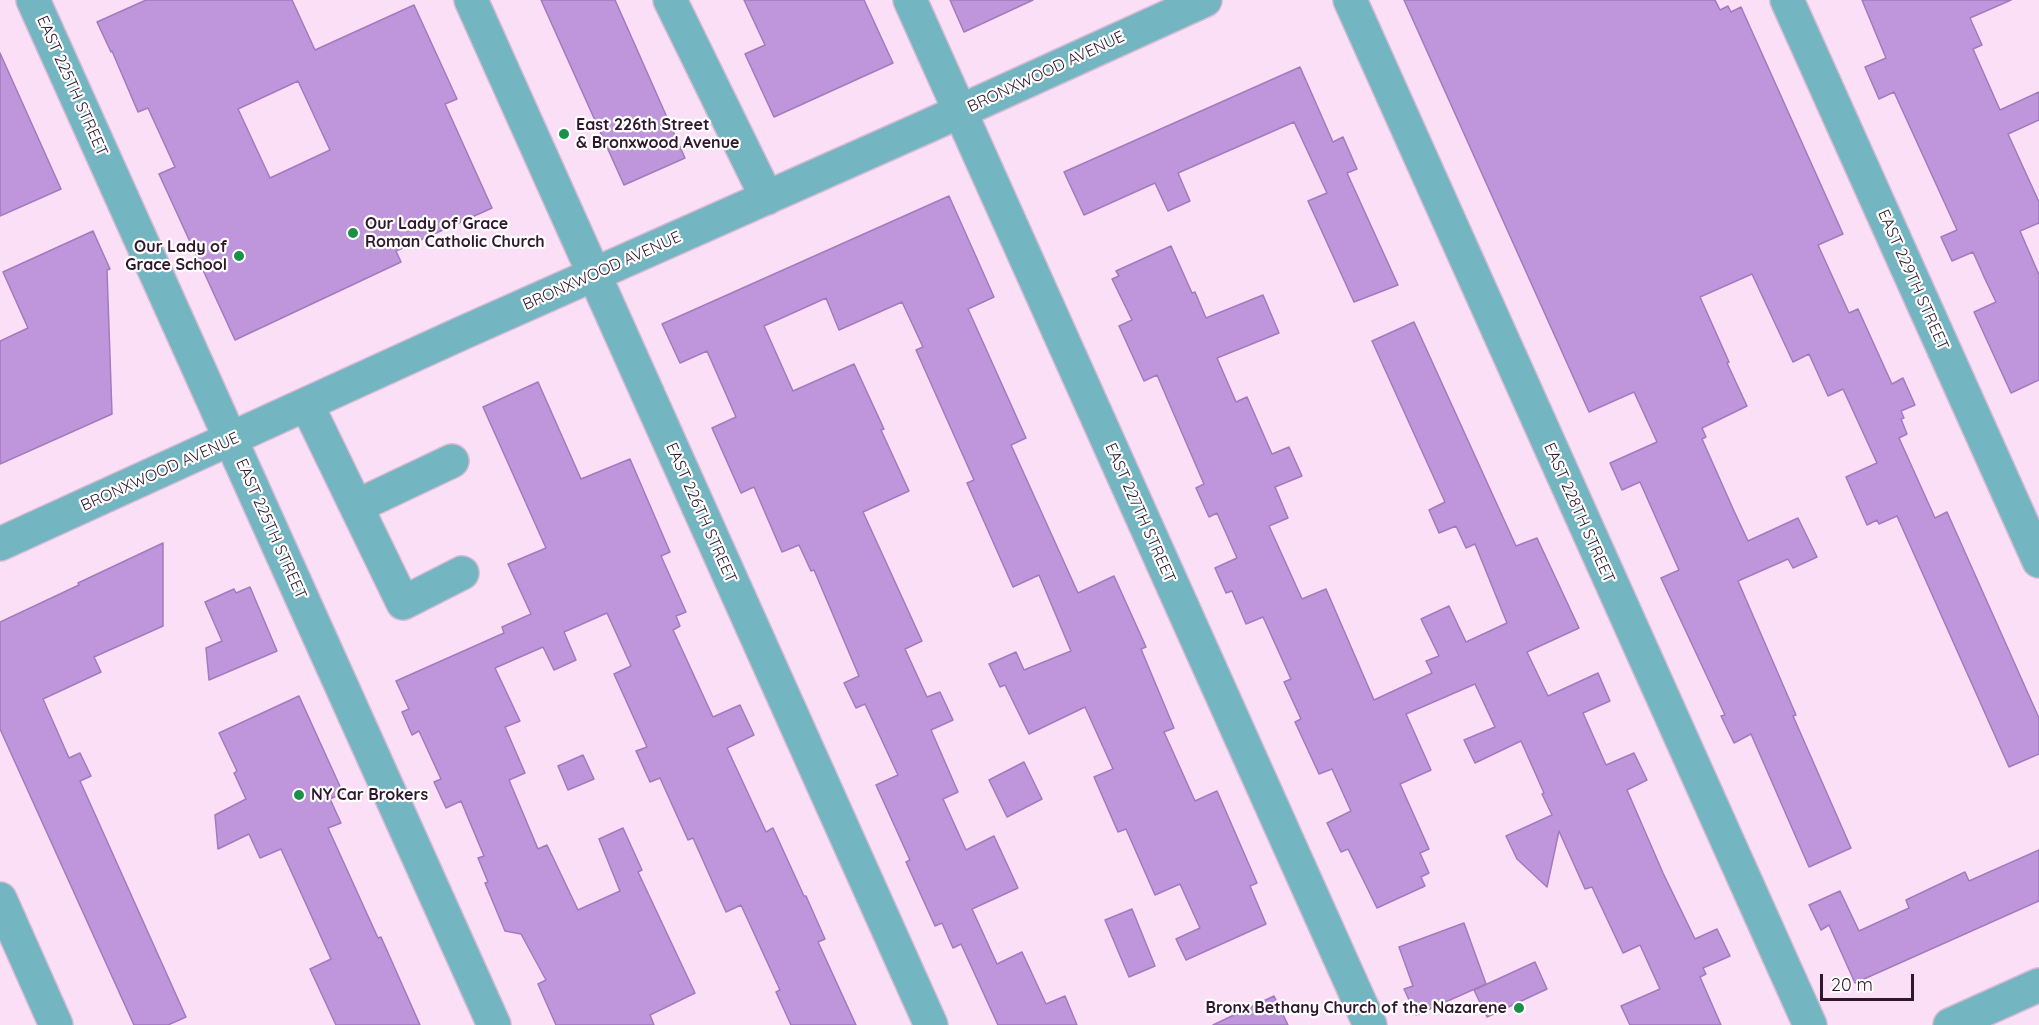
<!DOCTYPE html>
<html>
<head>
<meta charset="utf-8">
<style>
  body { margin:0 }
  #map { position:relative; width:2039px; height:1025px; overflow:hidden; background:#fbdff7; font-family:Quicksand,sans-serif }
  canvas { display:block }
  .scale { position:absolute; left:1820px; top:974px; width:94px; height:27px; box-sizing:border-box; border:3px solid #30172e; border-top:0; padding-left:8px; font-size:18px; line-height:21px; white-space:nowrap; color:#30172e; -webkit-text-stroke:4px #fff; paint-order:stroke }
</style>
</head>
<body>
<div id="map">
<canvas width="2039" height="1025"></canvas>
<div class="scale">20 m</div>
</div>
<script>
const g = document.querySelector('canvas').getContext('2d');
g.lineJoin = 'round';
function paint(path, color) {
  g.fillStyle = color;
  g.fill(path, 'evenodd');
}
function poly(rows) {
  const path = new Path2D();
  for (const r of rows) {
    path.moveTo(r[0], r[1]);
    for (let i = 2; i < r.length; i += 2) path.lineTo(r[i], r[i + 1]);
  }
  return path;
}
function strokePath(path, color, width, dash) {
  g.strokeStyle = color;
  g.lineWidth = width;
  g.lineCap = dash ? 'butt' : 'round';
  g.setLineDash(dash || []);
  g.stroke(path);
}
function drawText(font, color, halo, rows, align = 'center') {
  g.font = font + ' Quicksand,sans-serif';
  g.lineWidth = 4.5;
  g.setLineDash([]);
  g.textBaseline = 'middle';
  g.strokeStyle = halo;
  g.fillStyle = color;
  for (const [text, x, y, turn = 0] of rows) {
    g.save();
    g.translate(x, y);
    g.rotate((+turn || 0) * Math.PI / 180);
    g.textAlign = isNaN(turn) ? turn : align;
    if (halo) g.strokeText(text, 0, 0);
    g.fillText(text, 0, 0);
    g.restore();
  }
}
const building = poly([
  [146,0,292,0,315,50,414,5,457,99,445,104,492,208,396,251,401,262,235,340,159,174,175,167,148,108,138,112,112,51,111,52,97,22,146,0],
  [298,81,330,150,270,178,238,109,298,81],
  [541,0,615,0,685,158,624,185,541,0],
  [744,0,864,0,893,63,774,117,745,54,765,45,744,0],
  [950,0,1033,0,964,32,950,0],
  [1404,0,1715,0,1720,10,1728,6,1731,12,1741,7,1843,234,1818,245,1849,313,1858,309,1892,384,1903,378,1915,405,1901,411,1904,418,1901,419,1907,434,1899,438,1935,518,1947,512,2039,718,2039,754,2009,767,1897,516,1879,524,1877,520,1867,525,1846,477,1877,463,1843,389,1828,396,1809,354,1793,362,1752,274,1700,297,1729,362,1727,363,1747,406,1702,428,1706,437,1702,439,1734,511,1748,541,1798,518,1817,557,1793,568,1788,559,1738,581,1796,715,1793,716,1851,848,1809,867,1751,734,1734,743,1721,716,1725,715,1661,578,1679,570,1640,482,1622,490,1610,463,1657,442,1634,392,1589,412,1404,0],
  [1862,0,2011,0,1970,18,1982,45,1973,49,2000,110,2039,92,2039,120,2008,134,2039,202,2039,223,2020,231,2039,275,2039,380,2011,393,1974,312,1996,302,1985,279,1973,252,1952,261,1941,237,1957,230,1894,92,1879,99,1865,67,1886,58,1862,0],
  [0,53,61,189,0,216,0,53],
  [1300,67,1333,142,1343,137,1357,169,1347,173,1398,285,1354,302,1308,201,1327,193,1294,122,1178,173,1190,201,1168,211,1155,183,1084,215,1064,172,1300,67],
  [949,196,994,297,968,309,1026,438,1011,445,1078,593,1114,576,1146,647,1141,649,1174,728,1164,732,1182,772,1195,801,1217,791,1257,883,1250,886,1266,924,1186,960,1176,939,1200,928,1180,884,1155,895,1126,829,1118,832,1094,777,1113,769,1085,707,1029,734,1005,685,1000,687,989,664,1016,652,1024,670,1071,651,1039,575,1013,587,967,483,974,480,916,350,923,347,902,302,839,330,826,298,764,326,793,391,854,364,884,429,881,430,909,491,863,512,922,641,905,649,927,697,940,692,953,720,931,730,958,792,943,799,966,850,994,836,1018,888,972,909,997,964,1022,952,1046,1004,1065,996,1077,1025,998,1025,961,944,953,948,942,923,935,926,906,862,910,860,876,785,898,775,865,704,856,708,844,683,859,676,814,570,811,571,799,545,782,552,754,487,741,493,712,428,736,417,707,351,680,363,662,324,949,196],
  [93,231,110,269,107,270,112,414,0,464,0,341,28,328,3,272,93,231],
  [1171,246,1192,293,1195,292,1206,318,1263,295,1279,333,1217,358,1236,402,1247,397,1272,454,1289,447,1302,476,1275,487,1288,518,1269,526,1302,599,1326,589,1374,700,1432,673,1426,661,1439,656,1421,619,1449,606,1466,642,1507,623,1475,544,1466,548,1456,526,1439,533,1429,510,1445,502,1372,341,1414,322,1516,546,1537,538,1579,628,1527,652,1548,696,1598,673,1610,701,1583,713,1606,765,1634,753,1647,780,1627,790,1663,873,1695,939,1717,929,1730,956,1703,968,1706,974,1700,977,1721,1025,1630,1025,1621,1006,1660,989,1640,945,1623,953,1592,887,1585,889,1559,831,1547,887,1517,859,1506,836,1552,815,1542,794,1544,793,1521,741,1475,763,1464,740,1495,727,1475,684,1406,714,1431,770,1400,784,1429,849,1420,853,1429,873,1421,877,1425,886,1377,908,1348,849,1341,852,1327,823,1351,811,1332,769,1319,774,1295,722,1301,719,1284,682,1291,679,1263,617,1246,624,1232,591,1226,593,1215,568,1237,558,1217,513,1209,517,1196,488,1204,484,1157,375,1144,381,1119,326,1132,320,1112,279,1119,276,1116,271,1171,246],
  [538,382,581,479,630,459,670,552,661,556,686,612,676,616,680,626,673,630,713,717,740,705,754,735,727,748,766,832,773,828,804,896,806,896,825,939,818,942,856,1025,791,1025,776,992,780,990,741,905,726,912,693,838,688,840,660,778,650,782,636,751,647,747,614,674,631,666,607,613,564,632,576,660,554,670,543,647,495,668,520,721,505,727,525,773,509,780,538,849,547,845,578,910,620,891,599,839,623,828,642,870,638,872,695,993,650,1015,654,1025,556,1025,538,984,546,980,521,934,505,931,485,883,488,882,478,858,484,856,461,801,446,808,434,782,441,779,419,731,412,735,402,712,409,709,396,681,504,633,502,627,531,614,508,564,546,548,483,407,538,382],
  [163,543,163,626,94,657,101,672,43,699,69,758,80,753,91,776,80,781,186,1017,168,1025,134,1025,0,729,0,622,79,585,78,583,163,543],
  [250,587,277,651,209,680,206,648,222,641,205,602,234,589,236,593,250,587],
  [299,696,343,793,330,799,341,823,328,828,378,938,381,937,420,1025,336,1025,310,969,331,959,281,849,260,858,249,834,218,849,215,815,246,799,234,773,237,771,219,733,299,696],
  [583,755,594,779,568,790,558,766,583,755],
  [1024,762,1042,799,1007,817,989,780,1024,762],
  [2039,850,2039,901,1855,983,1829,925,1821,930,1809,905,1840,891,1859,931,1909,908,1906,900,1965,872,1969,881,2039,850],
  [1132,909,1155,966,1129,977,1105,920,1132,909],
  [1464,923,1486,984,1416,1015,1404,989,1413,986,1399,947,1464,923],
  [1535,962,1547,989,1487,1017,1474,990,1535,962],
  [1274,996,1288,1025,1213,1025,1274,996]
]);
const minor = poly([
  [33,0,494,1025],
  [471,0,931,1025],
  [670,0,767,198],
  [910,0,1370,1025],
  [1350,0,1810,1025],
  [1787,0,2039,561],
  [307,405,403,603,462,573],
  [357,506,452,461],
  [0,544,460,334,930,125,1205,0],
  [0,899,56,1025],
  [1950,1025,2039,985]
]);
const markers = [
  [564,134,6,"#1c8f49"],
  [353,233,6,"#1c8f49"],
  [239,256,6,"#1c8f49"],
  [299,795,6,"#1c8f49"],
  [1519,1008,6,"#1c8f49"]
];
const streetNames = [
  ["BRONXWOOD AVENUE",1046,72,-25],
  ["EAST 225TH STREET",72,86,66],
  ["BRONXWOOD AVENUE",602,271,-24],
  ["EAST 229TH STREET",1913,280,66],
  ["BRONXWOOD AVENUE",160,472,-24],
  ["EAST 226TH STREET",701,513,66],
  ["EAST 227TH STREET",1140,513,66],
  ["EAST 228TH STREET",1579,513,66],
  ["EAST 225TH STREET",271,529,66]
];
const poiNames = [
  ["East 226th Street",576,125],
  ["& Bronxwood Avenue",576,143],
  ["Our Lady of Grace",365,224],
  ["Roman Catholic Church",365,242],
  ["Our Lady of",227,247,"right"],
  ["Grace School",227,265,"right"],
  ["NY Car Brokers",311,795],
  ["Bronx Bethany Church of the Nazarene",1507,1008,"right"]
];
paint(building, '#bf96db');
strokePath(building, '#a37abe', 1.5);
strokePath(minor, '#d6bbd3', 36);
strokePath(minor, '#73b6c2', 33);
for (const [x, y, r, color] of markers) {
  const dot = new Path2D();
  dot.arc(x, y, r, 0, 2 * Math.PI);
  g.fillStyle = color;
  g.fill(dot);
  strokePath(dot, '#fff', 2);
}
drawText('16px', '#30172e', '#fff', streetNames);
drawText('bold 16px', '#30172e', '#fff', poiNames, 'left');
</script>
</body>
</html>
